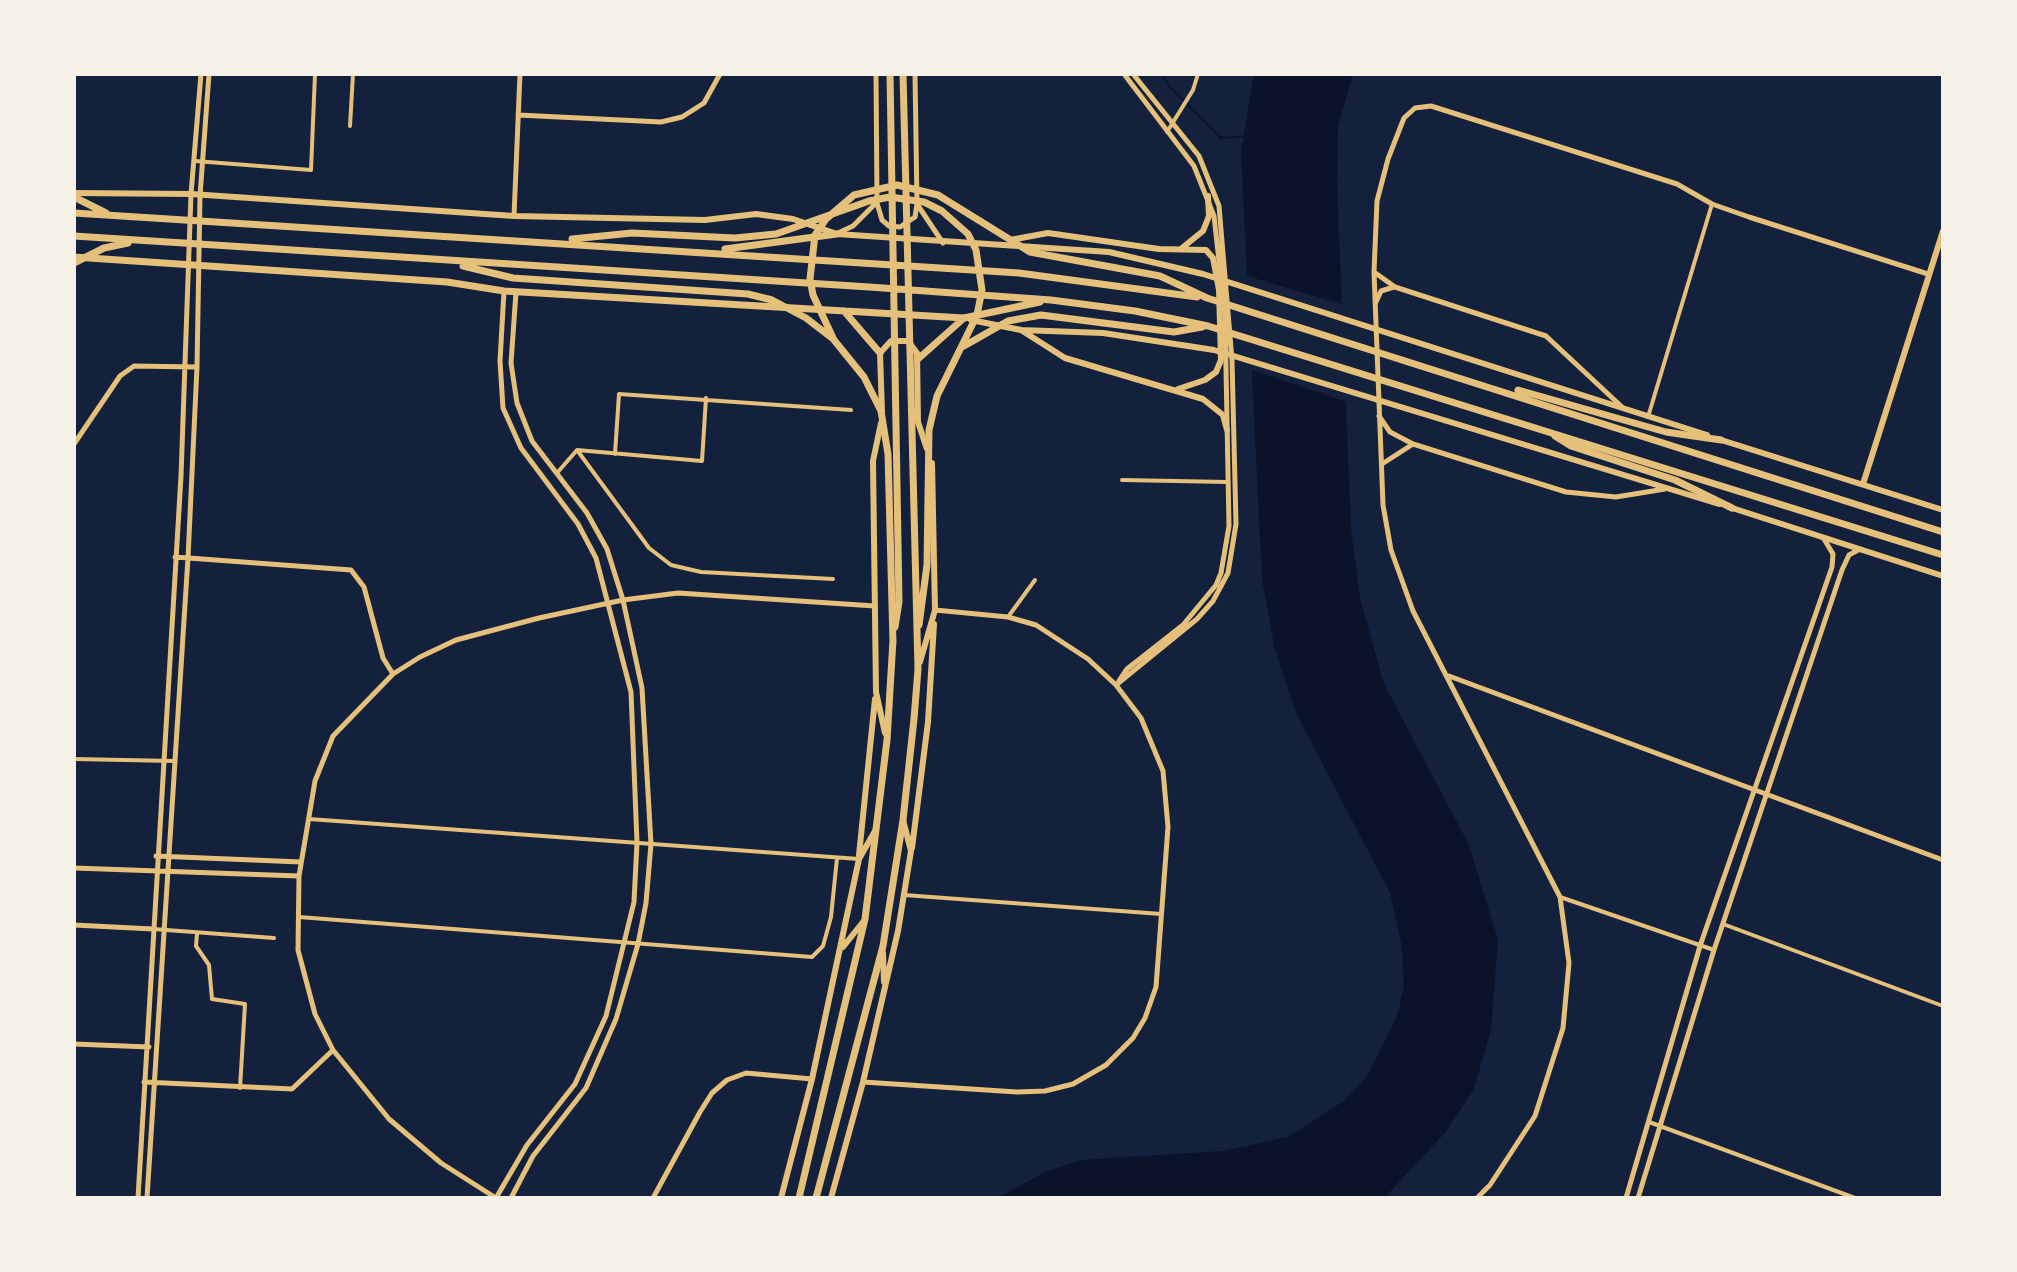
<!DOCTYPE html>
<html>
<head>
<meta charset="utf-8">
<style>
  body { margin:0 }
  #map { position:relative; width:2017px; height:1272px; overflow:hidden; background:#14213d; font-family:Figtree,sans-serif }
  canvas { display:block }
  .frame { position:absolute; inset:0; border:76px solid #f6f1e7; pointer-events:none }
</style>
</head>
<body>
<div id="map">
<canvas width="2017" height="1272"></canvas>
<div class="frame"></div>
</div>
<script>
const g = document.querySelector('canvas').getContext('2d');
g.lineJoin = 'round';
function paint(path, color) {
  g.fillStyle = color;
  g.fill(path, 'evenodd');
}
function poly(rows) {
  const path = new Path2D();
  for (const r of rows) {
    path.moveTo(r[0], r[1]);
    for (let i = 2; i < r.length; i += 2) path.lineTo(r[i], r[i + 1]);
  }
  return path;
}
function strokePath(path, color, width, dash) {
  g.strokeStyle = color;
  g.lineWidth = width;
  g.lineCap = dash ? 'butt' : 'round';
  g.setLineDash(dash || []);
  g.stroke(path);
}
const water = poly([
  [1254,74,1353,74,1338,126,1337,184,1351,528,1360,598,1384,684,1469,845,1498,940,1491,1030,1474,1089,1444,1134,1384,1198,998,1198,1047,1171,1082,1160,1222,1151,1288,1137,1344,1101,1368,1075,1397,1016,1404,987,1402,947,1390,893,1296,713,1275,650,1262,580,1241,152]
]);
const pier = poly([
  [1244,275,1348,306,1353,404,1246,368]
]);
const stream = poly([
  [1162,74,1169,86,1221,138,1244,136]
]);
const minor = poly([
  [350,126,353,74],
  [1167,132,1193,90,1198,74],
  [195,161,311,170,315,74],
  [1648,417,1712,204],
  [577,450,649,548,671,565,701,572,833,579],
  [615,454,619,394,851,410],
  [557,473,577,450,702,461,706,398],
  [1122,480,1228,482],
  [1008,617,1035,580],
  [74,759,174,761],
  [309,819,859,859],
  [904,895,1161,914],
  [1560,897,1714,950],
  [299,917,812,957,823,946,831,917,837,858],
  [1723,924,1943,1006],
  [153,929,274,938],
  [197,934,196,946,209,965,212,999,245,1004,240,1088],
  [1649,1122,1855,1198]
]);
const tertiary = poly([
  [915,74,917,204,943,243],
  [518,115,661,122,682,117,704,103,720,74],
  [877,203,882,220,889,226,900,227,915,217,917,204],
  [514,216,520,74],
  [838,233,853,226,877,202,876,74],
  [1374,272,1395,287,1546,336,1622,407],
  [1376,302,1381,291,1394,287],
  [1379,416,1390,432,1413,444],
  [74,444,120,376,134,366,197,367],
  [1382,464,1413,444,1566,492,1616,497,1665,489],
  [175,557,351,570,364,587,383,658,393,674],
  [1449,676,1943,860],
  [1119,681,1127,669,1183,625,1216,585,1221,573,1229,526,1225,315,1214,216,1194,166,1124,74],
  [1116,685,1197,619,1213,601,1228,573,1236,524,1232,360,1219,206,1199,156,1133,74],
  [156,856,301,862],
  [74,868,299,876],
  [74,925,153,929],
  [74,1044,149,1047],
  [144,1082,292,1089,333,1050],
  [863,1082,1017,1092,1045,1091,1073,1084,1106,1065,1133,1038,1145,1018,1156,987,1168,827,1163,771,1141,718,1116,685,1088,659,1036,625,1008,617,935,610],
  [138,1198,181,476,191,194,201,74],
  [147,1198,188,558,197,367,200,196,209,74],
  [496,1198,441,1163,389,1119,333,1050,315,1014,298,950,299,876,315,781,333,736,393,674,420,657,456,640,539,618,623,600,678,593,875,606],
  [496,1198,527,1145,575,1084,606,1016,634,902,637,843,631,692,596,558,578,524,521,448,503,408,500,361,504,291],
  [511,1198,533,1156,586,1088,616,1019,638,944,646,903,651,844,642,688,623,600,607,549,587,513,532,441,517,403,511,363,516,292],
  [653,1198,700,1112,712,1093,727,1080,746,1073,812,1079],
  [1477,1198,1490,1185,1535,1116,1563,1028,1569,963,1560,897,1413,611,1391,550,1383,505,1374,272,1377,201,1388,159,1404,118,1415,108,1431,106,1677,184,1712,204,1749,217,1928,274],
  [1626,1198,1700,946,1832,567,1833,554,1824,539],
  [1638,1198,1714,950,1842,570,1849,555,1860,549]
]);
const secondary = poly([
  [74,193,191,194,514,216,705,220,756,214,793,219,837,234,1109,252,1203,274,1707,435],
  [1010,240,1048,233,1159,249,1206,250,1213,258,1219,290,1221,360,1216,372,1205,380,1178,389],
  [1182,248,1203,231,1209,216,1208,196],
  [971,320,1021,330,1103,333,1214,350,1719,504],
  [1021,330,1065,358,1203,399,1223,415,1227,430],
  [882,412,880,353,891,341,908,341,917,353,918,422,927,449],
  [881,423,873,461,876,692,885,733],
  [1718,439,1943,510],
  [1863,484,1943,231],
  [1729,507,1943,576],
  [920,662,935,610,932,463],
  [912,848,928,722,934,624],
  [859,855,875,699],
  [843,947,863,922],
  [883,953,884,982],
  [781,1198,812,1079,859,859,875,831],
  [831,1198,863,1082,898,931,911,851,903,820]
]);
const primary = poly([
  [74,257,447,282,504,291,964,318],
  [844,311,880,353],
  [918,359,964,318]
]);
const trunk = poly([
  [890,74,899,602,895,627],
  [74,197,106,213],
  [74,213,1019,273,1197,297],
  [74,236,869,287,1051,300,1135,311,1208,326,1943,555],
  [572,239,632,233,735,238,776,234,869,201,890,197,924,202,942,211,968,234,976,250,982,290,977,315,937,396,929,430,927,565,919,625],
  [725,249,837,234],
  [74,263,104,248,128,243],
  [463,266,513,278,748,294,772,300,806,318,832,338],
  [964,318,1040,302],
  [964,346,1008,321,1041,315,1174,332,1202,327],
  [1518,390,1666,432,1721,440],
  [1555,436,1571,446,1675,480,1732,508],
  [893,643,888,454,881,411,864,377,834,340,813,295,810,279,815,235,826,219,854,195,897,185,938,195,1030,252,1160,276,1207,298,1943,532],
  [799,1198,865,919,887,740,893,640],
  [816,1198,883,946,903,820,914,719,918,669,903,74]
]);
paint(water, '#0b132b');
paint(pier, '#14213d');
strokePath(stream, '#0b132b', 2);
strokePath(minor, '#e5c07b', 4);
strokePath(tertiary, '#e5c07b', 5);
strokePath(secondary, '#e5c07b', 6);
strokePath(primary, '#e5c07b', 7);
strokePath(trunk, '#e5c07b', 7);
</script>
</body>
</html>
